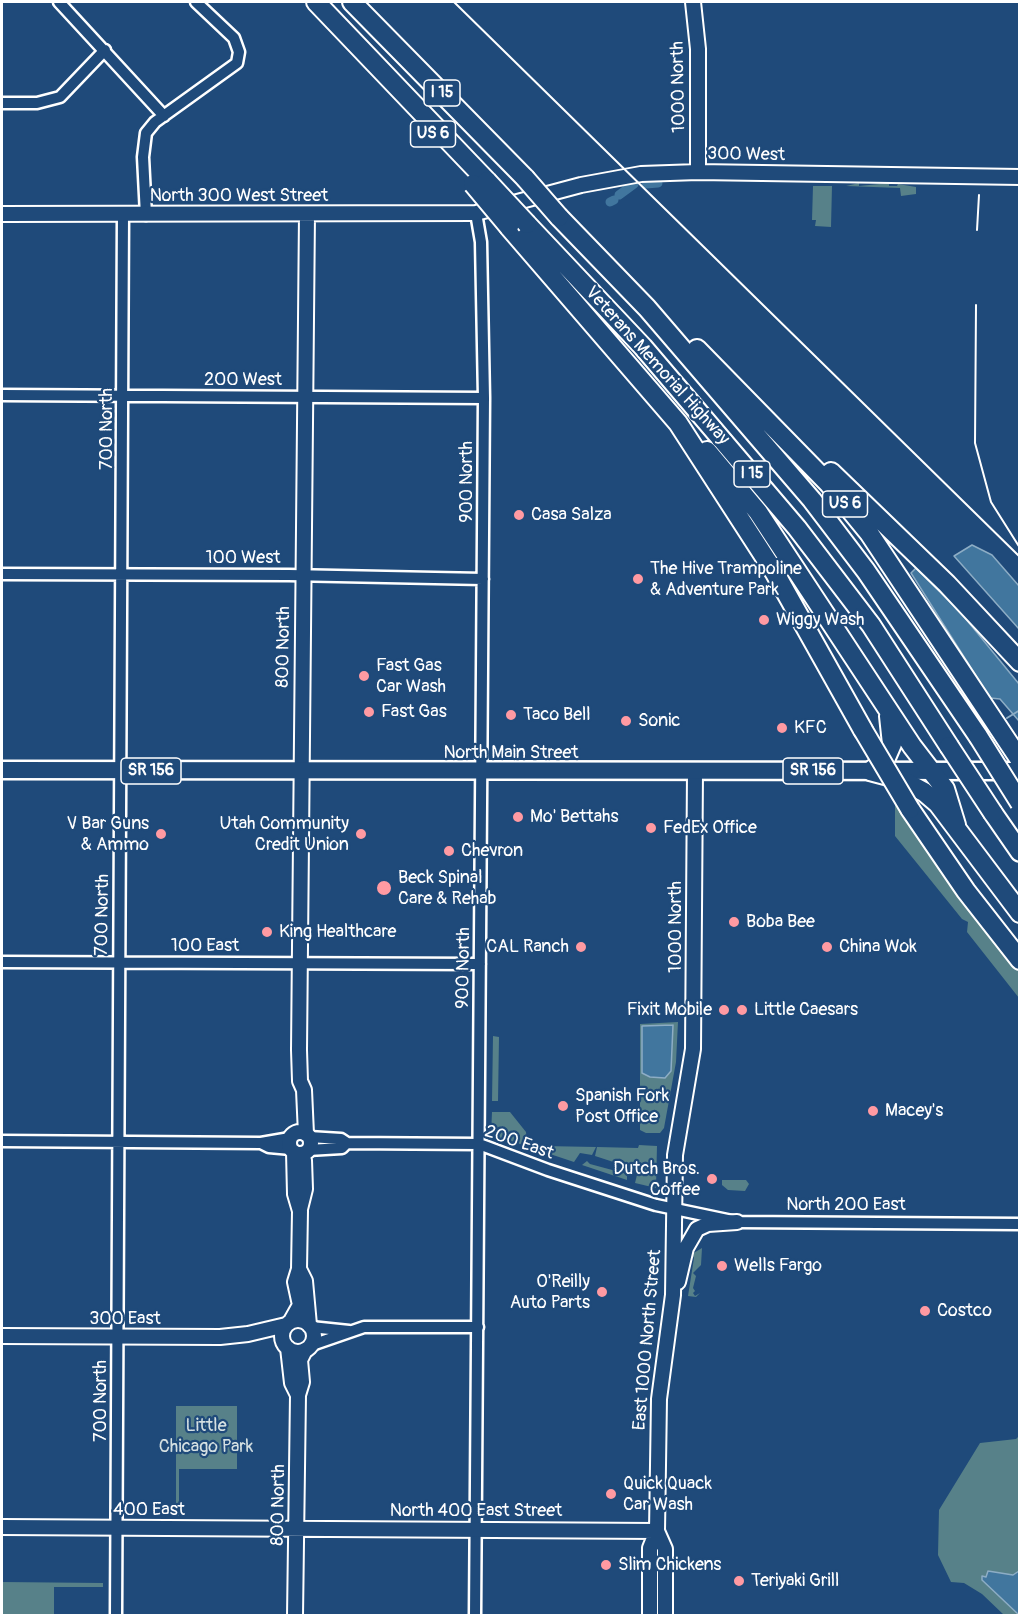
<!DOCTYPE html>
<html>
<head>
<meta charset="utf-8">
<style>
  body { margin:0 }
  #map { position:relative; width:1021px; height:1617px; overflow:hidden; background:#1f4a7a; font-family:Pangolin,sans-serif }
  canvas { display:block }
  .frame { position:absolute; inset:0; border:3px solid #fff; pointer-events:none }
</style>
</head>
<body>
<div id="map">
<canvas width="1021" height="1617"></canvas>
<div class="frame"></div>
</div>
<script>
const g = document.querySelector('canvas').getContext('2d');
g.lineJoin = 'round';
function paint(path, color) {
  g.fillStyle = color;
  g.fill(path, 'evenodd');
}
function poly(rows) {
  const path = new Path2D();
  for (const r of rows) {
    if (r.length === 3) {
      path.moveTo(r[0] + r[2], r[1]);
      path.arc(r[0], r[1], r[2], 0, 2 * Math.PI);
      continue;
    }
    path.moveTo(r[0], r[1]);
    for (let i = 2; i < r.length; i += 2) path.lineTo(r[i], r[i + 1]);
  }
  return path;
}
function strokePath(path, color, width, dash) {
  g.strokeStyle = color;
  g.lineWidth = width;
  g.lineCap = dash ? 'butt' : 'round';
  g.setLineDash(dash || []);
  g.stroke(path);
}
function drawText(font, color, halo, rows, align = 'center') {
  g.font = font + ' Pangolin,sans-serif';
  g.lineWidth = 4.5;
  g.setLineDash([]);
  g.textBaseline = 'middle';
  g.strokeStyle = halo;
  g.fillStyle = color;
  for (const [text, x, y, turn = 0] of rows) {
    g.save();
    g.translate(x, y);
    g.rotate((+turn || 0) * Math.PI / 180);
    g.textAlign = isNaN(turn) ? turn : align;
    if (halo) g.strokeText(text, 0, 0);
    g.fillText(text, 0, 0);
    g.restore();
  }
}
const green = poly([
  [859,183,859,186,889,183,889,186,897,186,898,184,916,187,916,194,901,196,900,188,846,186],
  [813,186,832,186,831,227,815,226,816,220,812,220],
  [895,799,998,945,1019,970,1019,998,967,932,968,922,962,919,895,836],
  [678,1022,676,1062,664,1128,660,1133,646,1133,640,1130,640,1024],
  [493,1036,499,1037,498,1101,492,1101],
  [492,1112,510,1112,526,1132,527,1144,531,1144,530,1147,491,1135],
  [639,1145,657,1146,656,1188,635,1183,637,1175,635,1169,595,1156,597,1147,638,1148],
  [543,1146,596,1147,592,1155,580,1153,574,1162,541,1151],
  [587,1161,590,1164,627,1174,627,1180,582,1165],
  [722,1180,746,1180,749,1184,745,1191,728,1190,722,1185],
  [702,1248,701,1265,693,1273,696,1276,693,1288,695,1291,693,1293,695,1296,700,1293,696,1297,688,1296,694,1258,692,1254],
  [176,1406,237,1406,237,1469,179,1469,179,1516,176,1515],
  [1019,1436,1019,1615,1004,1615,982,1594,964,1583,951,1582,938,1555,939,1510,980,1443,1016,1439],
  [2,1582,103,1583,103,1587,54,1587,54,1615,2,1616]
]);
const water = poly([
  [972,545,992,555,1019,586,1019,629,954,556,972,545],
  [916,568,961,613,1019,684,1019,721,1000,699,990,698,911,573,916,568],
  [673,1025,671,1071,665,1078,650,1077,642,1073,642,1026,673,1025],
  [988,1571,1013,1575,1019,1571,1019,1615,982,1580,982,1576,986,1577,988,1571]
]);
const stream = poly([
  [1007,718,1020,710]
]);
const canal = poly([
  [646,184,658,183],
  [619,195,634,184],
  [610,202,614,200]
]);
const street = poly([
  [59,2,164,116],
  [2,103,37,103,60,97,105,50],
  [146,215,143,157,146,133,155,122,237,63,239,52,234,38,196,2],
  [2,395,484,398],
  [2,574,289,575,483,579],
  [2,962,480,964],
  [309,1137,341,1139,347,1143,479,1144,548,1170,656,1205,737,1222,1020,1224],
  [2,1141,261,1143,290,1138],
  [261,1143,269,1147,291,1149],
  [308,1150,342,1148,347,1143],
  [311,1327,349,1331],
  [309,1346,364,1327,478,1327],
  [116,1616,123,214],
  [475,1616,484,398,481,242,476,213]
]);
const secondary = poly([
  [693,2,698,49,698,172],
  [2,214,476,213,581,185,641,174,698,172,1020,177],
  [300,1143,11],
  [306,1134,304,1090,300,1081,299,1050,307,214],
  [300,1209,305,1189,304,1160],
  [299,1269,305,1281,309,1325],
  [678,1282,686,1248,697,1229,708,1224,737,1222],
  [298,1336,16],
  [291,1321,300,1305,295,1282,299,1269,300,1211,295,1194,294,1152],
  [2,1336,220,1337,248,1334,286,1325],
  [288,1348,292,1383,298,1395],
  [2,1527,657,1531],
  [657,1531,665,1549,665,1616],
  [295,1616,298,1395,302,1382,300,1360,305,1350],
  [650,1616,650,1548,657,1531,659,1399,673,1295,675,1155,693,1049,695,772]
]);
const primary = poly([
  [2,770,1020,771]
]);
const highway = poly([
  [316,2,487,181],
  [352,2,525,178],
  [559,217,647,308,812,500,866,571,978,736],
  [527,224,643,347,797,528,871,625,949,746],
  [509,227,678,423,775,573,863,730],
  [697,349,829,484,869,533,1020,760],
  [707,451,758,512,912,746,945,789,956,825],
  [831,472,947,584,1020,662],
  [872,770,885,760,892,744,889,716],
  [870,771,900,779,924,792,938,804,1020,913],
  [910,809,966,891,1020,960],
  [993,813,1020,852]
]);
const rail = poly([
  [454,2,1020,557],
  [977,230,979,195],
  [976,305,975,443,991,502,1020,548]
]);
const highwayBridge = poly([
  [525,178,559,217],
  [487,181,527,224],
  [473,184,509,227],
  [863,730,910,809],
  [978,736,1020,803],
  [949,746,993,813]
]);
const markers = [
  [519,515,6,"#ff9aa2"],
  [638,579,6,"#ff9aa2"],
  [764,620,6,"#ff9aa2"],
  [364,676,6,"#ff9aa2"],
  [369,712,6,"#ff9aa2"],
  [511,715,6,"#ff9aa2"],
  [626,721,6,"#ff9aa2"],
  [782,728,6,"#ff9aa2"],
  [518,817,6,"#ff9aa2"],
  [651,828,6,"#ff9aa2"],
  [161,834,6,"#ff9aa2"],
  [361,834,6,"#ff9aa2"],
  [449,851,6,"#ff9aa2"],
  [384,888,8,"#ff9aa2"],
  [734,922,6,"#ff9aa2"],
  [267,932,6,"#ff9aa2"],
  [581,947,6,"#ff9aa2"],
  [827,947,6,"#ff9aa2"],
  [724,1010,6,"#ff9aa2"],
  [742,1010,6,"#ff9aa2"],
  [563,1106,6,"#ff9aa2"],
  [873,1111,6,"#ff9aa2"],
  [712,1179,6,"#ff9aa2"],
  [722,1266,6,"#ff9aa2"],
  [602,1292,6,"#ff9aa2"],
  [925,1311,6,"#ff9aa2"],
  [611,1494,6,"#ff9aa2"],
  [606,1565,6,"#ff9aa2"],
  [739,1581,6,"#ff9aa2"]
];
const shields = [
  [442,93,36],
  [433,134,45],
  [752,474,36],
  [845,504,45],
  [151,771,60],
  [813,771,60]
];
const shieldNames = [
  ["I 15",442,93],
  ["US 6",433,134],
  ["I 15",752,474],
  ["US 6",845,504],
  ["SR 156",151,771],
  ["SR 156",813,771]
];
const streetNames = [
  ["1000 North",679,87,-91],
  ["300 West",746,155,1],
  ["North 300 West Street",239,196],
  ["Veterans Memorial Highway",657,366,48],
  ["200 West",243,380],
  ["700 North",107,429,-90],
  ["900 North",467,482,-90],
  ["100 West",243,558],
  ["800 North",284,647,-89],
  ["North Main Street",511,753],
  ["700 North",103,915,-89],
  ["1000 North",676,927,-90],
  ["100 East",205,946],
  ["900 North",464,968,-89],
  ["200 East",519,1143,19],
  ["North 200 East",846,1205],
  ["300 East",125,1319],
  ["East 1000 North Street",648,1340,-85],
  ["700 North",101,1401,-90],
  ["800 North",279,1505,-89],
  ["400 East",149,1510],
  ["North 400 East Street",476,1511]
];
const poiNames = [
  ["Casa Salza",531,515],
  ["The Hive Trampoline",650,569],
  ["& Adventure Park",650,590],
  ["Wiggy Wash",776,620],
  ["Fast Gas",376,666],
  ["Car Wash",376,687],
  ["Fast Gas",381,712],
  ["Taco Bell",523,715],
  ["Sonic",638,721],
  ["KFC",794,728],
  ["Mo' Bettahs",530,817],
  ["V Bar Guns",149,824,"right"],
  ["& Ammo",149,845,"right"],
  ["Utah Community",349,824,"right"],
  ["Credit Union",349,845,"right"],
  ["FedEx Office",663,828],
  ["Chevron",461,851],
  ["Beck Spinal",398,878],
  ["Care & Rehab",398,899],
  ["Boba Bee",746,922],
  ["King Healthcare",279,932],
  ["CAL Ranch",569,947,"right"],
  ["China Wok",839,947],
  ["Fixit Mobile",712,1010,"right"],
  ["Little Caesars",754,1010],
  ["Spanish Fork",575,1096],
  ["Post Office",575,1117],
  ["Macey's",885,1111],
  ["Dutch Bros.",700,1169,"right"],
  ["Coffee",700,1190,"right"],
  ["Wells Fargo",734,1266],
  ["O'Reilly",590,1282,"right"],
  ["Auto Parts",590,1303,"right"],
  ["Costco",937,1311],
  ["Quick Quack",623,1484],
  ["Car Wash",623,1505],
  ["Slim Chickens",618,1565],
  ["Teriyaki Grill",751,1581]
];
const parkNames = [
  ["Little",206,1426],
  ["Chicago Park",206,1447]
];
paint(green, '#578189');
paint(water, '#41769e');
strokePath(water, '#8dadc5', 1.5);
strokePath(stream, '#8dadc5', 2);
strokePath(canal, '#41769e', 9);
strokePath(street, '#fff', 15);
strokePath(secondary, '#fff', 18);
strokePath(primary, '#fff', 21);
strokePath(highway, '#fff', 22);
strokePath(street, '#1f4a7a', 10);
strokePath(secondary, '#1f4a7a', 14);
strokePath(primary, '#1f4a7a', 16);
strokePath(highway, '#1f4a7a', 18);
strokePath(rail, '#fff', 2);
strokePath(highwayBridge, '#fff', 22, []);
strokePath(highwayBridge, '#1f4a7a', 18);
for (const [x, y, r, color] of markers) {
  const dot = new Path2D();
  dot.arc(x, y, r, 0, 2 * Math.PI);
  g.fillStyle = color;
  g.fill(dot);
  strokePath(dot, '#1f4a7a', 2);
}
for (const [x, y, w] of shields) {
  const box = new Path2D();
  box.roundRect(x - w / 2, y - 13, w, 26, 4.5);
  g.fillStyle = '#1f4a7a';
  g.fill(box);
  strokePath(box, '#fff', 1.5);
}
drawText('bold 16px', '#fff', null, shieldNames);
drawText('18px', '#fff', '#1f4a7a', streetNames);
drawText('18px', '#fff', '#1f4a7a', poiNames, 'left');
drawText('18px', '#d5e0e2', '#1f4a7a', parkNames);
</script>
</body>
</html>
